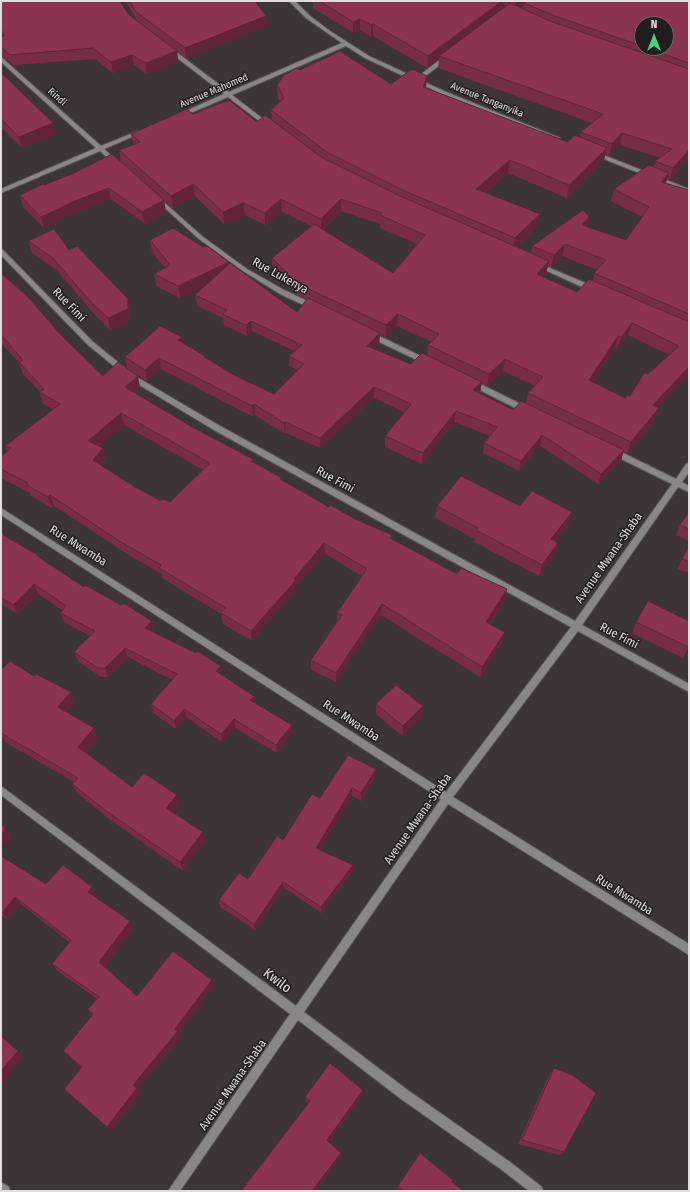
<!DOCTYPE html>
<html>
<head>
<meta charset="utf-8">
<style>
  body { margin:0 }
  #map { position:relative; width:690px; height:1192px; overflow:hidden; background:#3c3436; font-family:"Fira Sans Condensed",sans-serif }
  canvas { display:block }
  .frame { position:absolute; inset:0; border:2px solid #e2dcdd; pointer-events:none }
  .north { position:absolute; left:634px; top:16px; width:40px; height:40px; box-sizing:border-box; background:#211d1e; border:1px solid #6e696a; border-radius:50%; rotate:0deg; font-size:11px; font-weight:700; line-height:16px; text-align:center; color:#e2dcdd }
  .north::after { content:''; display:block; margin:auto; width:14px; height:18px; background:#3cd77e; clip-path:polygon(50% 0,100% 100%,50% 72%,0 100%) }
</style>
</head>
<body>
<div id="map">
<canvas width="690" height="1192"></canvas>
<div class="frame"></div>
<div class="north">N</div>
</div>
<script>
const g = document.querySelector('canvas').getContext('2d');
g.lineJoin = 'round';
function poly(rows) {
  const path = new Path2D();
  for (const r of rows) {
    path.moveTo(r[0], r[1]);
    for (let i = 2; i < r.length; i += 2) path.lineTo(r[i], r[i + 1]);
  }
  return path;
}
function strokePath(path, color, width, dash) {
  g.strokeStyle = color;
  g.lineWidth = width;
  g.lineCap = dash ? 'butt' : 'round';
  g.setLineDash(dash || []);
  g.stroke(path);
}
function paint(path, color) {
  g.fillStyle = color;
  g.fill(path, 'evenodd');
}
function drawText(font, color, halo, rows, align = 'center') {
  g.font = font + ' "Fira Sans Condensed",sans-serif';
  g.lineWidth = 3;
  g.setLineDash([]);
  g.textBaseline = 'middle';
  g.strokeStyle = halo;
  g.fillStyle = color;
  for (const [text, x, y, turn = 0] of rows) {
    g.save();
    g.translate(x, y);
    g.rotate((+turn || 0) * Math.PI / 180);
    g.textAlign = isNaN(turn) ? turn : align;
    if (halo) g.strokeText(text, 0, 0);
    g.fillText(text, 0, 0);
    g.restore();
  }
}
const street = poly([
  [289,1,295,1,310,16,330,31,369,56,416,78,445,56,449,56,449,58,420,80,446,92,560,138,555,139,442,94,365,58,346,46,232,95,271,125,271,127,267,127,228,97,181,117,177,117,177,115,224,94,167,50,167,48,171,48,229,92,342,43,306,18,289,1],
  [1,57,101,146,138,131,143,132,104,149,118,162,118,164,114,164,100,151,1,193,1,189,96,148,1,62,1,57],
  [596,152,689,189,689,193,594,155,593,154,596,152],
  [158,197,203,237,247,269,284,290,316,305,316,309,312,309,280,294,243,271,199,239,156,200,156,198,158,197],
  [1,249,3,250,92,341,135,376,220,426,575,621,672,484,609,453,608,451,609,449,615,449,676,479,686,464,689,463,689,472,682,482,689,486,689,492,678,487,582,625,689,684,689,692,578,631,453,797,689,944,689,955,448,804,304,1012,409,1091,510,1162,542,1187,543,1191,529,1191,502,1170,401,1099,298,1020,180,1191,168,1191,290,1014,1,795,1,786,296,1006,441,799,1,515,1,508,446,792,571,627,214,430,131,380,88,345,1,255,1,249],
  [538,263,595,287,596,289,593,291,591,291,536,266,536,264,538,263],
  [369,333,373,333,429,360,430,362,427,364,425,364,369,337,369,333],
  [470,381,474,381,529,408,530,410,526,413,523,412,470,385,469,383,470,381],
  [1,1182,9,1187,10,1191,1,1191,1,1182]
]);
const wall = poly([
  [1,1,129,15,137,20,125,1,255,1,266,16,267,26,186,58,177,51,178,61,147,74,134,65,113,73,95,59,13,65,2,56,1,56,1,37,3,37,1,33],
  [311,1,689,1,689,161,687,160,670,180,667,179,666,183,689,190,689,374,658,407,659,408,655,420,627,454,623,452,621,461,598,484,540,446,519,471,483,453,484,443,490,436,454,422,422,464,385,447,385,436,404,412,374,398,320,448,286,433,285,434,255,415,253,417,161,369,147,381,127,368,125,357,183,343,206,358,234,375,274,394,297,370,289,366,289,356,294,351,252,331,247,336,224,325,223,318,197,306,195,295,205,286,180,298,156,286,154,274,165,268,152,252,150,240,203,247,229,262,229,264,297,312,307,299,299,296,273,270,272,258,311,226,282,212,265,225,245,215,224,224,195,196,173,208,121,162,119,150,133,144,131,134,193,114,257,122,272,120,271,110,280,102,278,98,277,85,300,70,391,84,426,88,568,142,580,137,581,132,592,123,438,68,439,59,427,68,373,36,371,37,360,30,353,33,313,8,313,2],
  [503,4,506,6,503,9],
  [642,24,666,48,642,48],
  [620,145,660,158,655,161,653,167,614,189,611,201,642,217,626,240,587,227,532,246,531,253,517,247,538,226,485,193,508,173,567,198,604,160,605,154,609,155],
  [341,211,380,224,380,228,417,244,393,273,323,230],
  [562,256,597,270,594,273,593,280,577,292,543,277,546,273,548,266,551,267],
  [397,326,431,342,428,345,427,356,411,364,374,349,379,344,380,334,386,337],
  [628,335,669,355,648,374,630,396,625,398,592,382,615,348,617,349],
  [503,371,535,386,528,393,526,403,513,410,480,393,481,383,487,386],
  [1,58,3,66,1,66],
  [1,73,56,134,22,148,1,127],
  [74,173,164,200,166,212,145,224,111,199,79,211,44,228,23,207,20,195],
  [28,241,128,299,130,311,130,321,110,330,93,313,56,269,32,253],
  [1,273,61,335,103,376,140,387,134,393,194,428,253,459,254,462,282,480,329,507,392,535,392,539,505,600,490,624,505,632,502,642,480,677,381,615,336,682,311,670,311,660,337,621,337,613,362,576,325,554,296,587,296,590,252,641,223,624,221,614,162,578,161,574,124,552,54,506,52,508,31,496,30,493,1,478,1,457,7,452,5,446,53,409,43,404,39,392,40,392,23,374,19,363,1,343],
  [124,425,203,470,170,502,161,501,135,487,101,466,106,460,103,448,99,446],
  [437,506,520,506,572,512,569,524,555,541,558,543,555,554,539,576,474,542,475,539,435,518],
  [689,512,689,541,676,535,680,525],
  [1,532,5,536,38,555,40,558,84,587,152,621,154,630,153,632,222,675,255,697,256,703,292,733,277,753,235,728,222,742,186,717,176,729,153,713,151,704,172,680,128,657,108,677,101,677,78,661,74,652,90,636,64,622,60,613,62,610,38,594,17,614,1,604],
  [689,545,689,573,677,569],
  [636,622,689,646,683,658,632,633],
  [1,670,34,676,71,692,75,702,67,712,94,728,98,738,86,753,132,787,180,805,173,812,206,840,183,871,113,822,77,793,72,784,74,782,5,742,2,737,1,736],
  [376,704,423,706,422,717,402,736,376,714],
  [375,777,361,801,352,796,320,850,353,872,321,913,284,888,255,930,220,907,219,900,248,879,320,798],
  [1,856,46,884,92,887,97,894,94,897,134,929,105,967,137,996,214,986,179,1033,181,1037,137,1089,141,1093,112,1131,81,1068,63,1051,92,1015,88,1009,97,999,58,971,52,964,69,942,21,904,8,920,1,915],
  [554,1068,564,1152,560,1155,518,1144,550,1073],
  [363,1090,362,1095,329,1142,341,1156,315,1191,241,1191,308,1103,306,1101,305,1097],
  [452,1182,464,1191,401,1191,397,1188,398,1186]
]);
const shadedWall = poly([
  [502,1,503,1,502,11,439,56,439,59,427,68,428,56],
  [516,1,530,1,524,3,523,6,515,11],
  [266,16,267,26,186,58,185,48],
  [360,19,360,30,353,33,353,22],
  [373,24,373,36,371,37,371,25],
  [177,51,178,61,147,74,146,63],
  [132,55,134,65,113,73,111,62],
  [427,76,426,88,423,87],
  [53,123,56,134,22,148,19,137],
  [622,133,620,145,609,155,612,144],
  [607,148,604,160,567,198,569,185],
  [689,150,689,155,687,160,670,180,673,168],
  [510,160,508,173,474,202,476,189],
  [669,173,665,185,661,182],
  [193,184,195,196,173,208,171,196],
  [109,188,111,199,79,211,44,228,41,217,77,200],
  [281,199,282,212,265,225,265,213],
  [341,199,341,211,321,231,321,219],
  [164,200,166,212,145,224,142,212],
  [243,203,245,215,224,224,223,212],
  [540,214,538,226,513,251,515,238],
  [589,217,587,229,582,225],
  [565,244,562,256,551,267,554,255],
  [549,261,546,273,534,286,537,274],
  [229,262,230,274,180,298,178,286],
  [128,299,130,311,130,321,110,330,108,318],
  [398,314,397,326,386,337,386,325],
  [251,321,252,331,247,336,246,325],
  [632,323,628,335,617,349,621,337],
  [380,333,379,344,366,357,367,346],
  [618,336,615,348,586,392,589,380],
  [182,337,184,347,178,340],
  [159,358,161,369,147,381,145,370],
  [505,359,503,371,487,386,489,374],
  [689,367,689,374,649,417,653,405],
  [138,376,140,387,127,399,125,387],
  [482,382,480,393,473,390],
  [374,387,374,398,320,448,320,438],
  [254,404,255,415,253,417,252,406],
  [659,408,655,420,627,454,631,442],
  [456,411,454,422,422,464,423,453],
  [121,413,124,425,92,452,88,441],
  [285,422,286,433,285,434,284,423],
  [542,435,540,446,519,471,521,461],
  [103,448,106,460,96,471,93,460],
  [624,450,621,461,598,484,601,474],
  [50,495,54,506,52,508,48,497],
  [572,512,569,524,548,551,551,539],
  [324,543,325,554,296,587,296,590,252,641,251,631,294,579],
  [558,543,555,554,539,576,542,565],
  [34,584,38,594,17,614,13,605],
  [507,589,505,600,484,632,486,622],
  [382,604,381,615,336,682,336,673],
  [152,621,154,630,147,637,145,628],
  [505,632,502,642,480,677,482,667],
  [125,648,128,657,108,677,105,668],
  [221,666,222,675,218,680,216,671],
  [71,692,75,702,63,718,58,707],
  [255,697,256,706,250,700],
  [423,706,422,717,402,736,403,726],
  [184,709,186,717,176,729,174,721],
  [234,719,235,728,222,742,221,734],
  [292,725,292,733,277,753,276,745],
  [94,728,98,738,83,757,78,747],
  [376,769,375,777,361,801,361,793],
  [352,788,352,796,317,856,316,848],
  [177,795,180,805,169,817,166,808],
  [6,828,12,837,1,848,1,834],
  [203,832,206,840,183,871,180,862],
  [353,865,353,872,321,913,321,907],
  [283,882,284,888,255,930,254,924],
  [92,887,97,894,92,900,88,892],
  [15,897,21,904,8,920,2,913],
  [130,921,134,929,104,969,99,962],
  [212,980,214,986,179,1033,181,1037,137,1089,141,1093,112,1131,107,1127,133,1085],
  [1,1036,24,1057,1,1084],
  [363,1090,362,1095,328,1144,327,1140],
  [341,1153,341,1156,315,1191,312,1191]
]);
const building = poly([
  [1,1,120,1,129,15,177,51,146,63,132,55,111,62,93,48,10,55,1,47,1,37,4,36,1,29,1,1],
  [130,1,255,1,266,16,185,48,135,11,130,1],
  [320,1,502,1,428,56,373,24,371,25,360,19,353,22,320,1],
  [527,1,689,1,689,63,647,48,666,48,666,24,642,24,642,46,555,16,524,3,527,1],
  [510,3,550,21,689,69,689,150,673,168,655,161,672,149,622,133,612,144,581,132,603,114,439,56,510,3],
  [340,51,391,84,412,69,427,76,423,87,568,142,575,135,607,148,569,185,510,160,476,189,540,214,515,238,405,191,327,152,271,110,284,98,277,85,284,75,297,68,300,70,340,51],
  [1,73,6,77,53,123,19,137,1,119,1,73],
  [229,100,257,122,265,115,321,157,400,196,549,261,537,274,577,292,589,279,689,322,689,367,653,405,659,408,631,442,528,393,543,377,505,359,489,374,428,345,439,334,398,314,386,325,298,284,272,258,314,224,393,273,425,235,380,215,382,213,341,199,321,219,281,199,265,213,243,203,223,212,193,184,171,196,119,150,140,142,131,134,187,109,193,114,229,100],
  [632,323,679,346,648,374,644,373,630,396,627,395,625,398,589,380,618,336,621,337,632,323],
  [112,154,164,200,142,212,109,188,77,200,41,217,20,195,43,184,44,185,74,173,112,154],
  [649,165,669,173,661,182,689,190,689,314,594,273,606,260,565,244,554,255,532,246,583,210,589,217,582,225,626,240,649,207,614,189,649,165],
  [173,228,203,247,207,246,229,262,178,286,154,274,170,265,150,240,173,228],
  [54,229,69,250,77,246,128,299,128,309,108,318,90,301,52,257,28,241,54,229],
  [230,263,297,312,308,298,380,333,367,346,411,364,422,353,482,382,473,390,513,410,521,401,624,450,601,474,542,435,521,461,484,443,497,427,456,411,423,453,385,436,411,404,374,387,320,438,285,422,284,423,254,404,252,406,159,358,145,370,125,357,160,326,182,337,178,340,205,356,204,357,234,375,274,394,304,364,289,356,302,345,251,321,246,325,222,314,227,310,195,295,230,263],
  [1,273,28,297,61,335,103,376,118,362,138,376,125,387,194,428,253,459,251,461,282,478,280,479,329,507,330,505,357,520,392,535,390,538,457,574,461,568,507,589,486,622,505,632,482,667,382,604,336,673,311,660,342,615,337,613,367,569,324,543,294,579,296,580,251,631,221,613,226,608,159,568,161,565,121,542,50,495,48,497,27,485,28,483,1,469,1,457,11,448,5,446,60,404,39,392,44,389,19,362,23,360,1,335,1,273],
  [121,413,210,463,170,502,163,499,161,501,135,487,93,460,103,448,88,441,121,413],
  [461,476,520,506,532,491,572,512,551,539,558,543,542,565,476,530,478,528,437,506,461,476],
  [689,512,689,529,680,525,689,512],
  [1,532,5,534,3,535,38,555,37,556,84,587,85,585,121,605,124,603,152,621,145,628,196,653,197,651,221,666,216,671,255,697,250,700,292,725,276,745,234,719,221,734,184,709,174,721,151,704,177,674,125,648,105,668,98,668,74,652,95,631,60,613,66,606,34,584,13,605,1,597,1,532],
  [689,545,689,562,682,559,689,545],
  [648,601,689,621,689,645,688,647,636,622,648,601],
  [10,661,34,676,36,674,71,692,58,707,94,728,78,747,132,787,144,773,177,795,166,808,203,832,180,862,109,813,72,784,78,778,1,733,1,670,10,661],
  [396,685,423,706,403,726,376,704,396,685],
  [348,755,376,769,361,793,352,788,316,848,353,865,321,907,283,882,254,924,219,900,239,873,248,879,277,836,283,840,312,794,320,798,348,755],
  [1,824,6,828,1,834,1,824],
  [1,856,46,884,63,865,92,887,88,892,130,921,99,962,137,996,173,951,212,980,175,1029,178,1031,133,1085,137,1088,107,1127,64,1089,82,1067,63,1051,93,1014,88,1009,99,997,52,964,71,940,15,897,2,913,1,912,1,856],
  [1,1036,18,1051,1,1071,1,1036],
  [330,1063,363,1090,327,1140,341,1153,312,1191,241,1191,310,1101,305,1097,330,1063],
  [554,1068,572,1075,596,1093,564,1152,522,1140,554,1068],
  [420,1153,453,1180,452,1182,464,1191,404,1191,398,1186,420,1153]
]);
const farStreetnames = [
  ["Avenue Mahomed",214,91,-23],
  ["Rindi",57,97,42],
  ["Avenue Tanganyika",487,100,22]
];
const streetNames = [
  ["Rue Lukenya",280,276,29],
  ["Rue Fimi",69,305,46],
  ["Rue Fimi",335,480,29],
  ["Rue Mwamba",78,546,32],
  ["Avenue Mwana-Shaba",609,558,-55],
  ["Rue Fimi",619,636,28],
  ["Rue Mwamba",351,721,33],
  ["Avenue Mwana-Shaba",418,819,-55],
  ["Rue Mwamba",624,895,32],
  ["Avenue Mwana-Shaba",233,1085,-55]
];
const nearStreetnames = [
  ["Kwilo",277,981,37]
];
strokePath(street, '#5a5254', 2);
paint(street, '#8a8687');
paint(wall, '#772d45');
paint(shadedWall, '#612438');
paint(building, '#8a3450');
strokePath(building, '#612438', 1);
drawText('10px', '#e2dcdd', '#211d1e', farStreetnames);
drawText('12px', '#e2dcdd', '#211d1e', streetNames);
drawText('14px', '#e2dcdd', '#211d1e', nearStreetnames);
</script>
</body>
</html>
